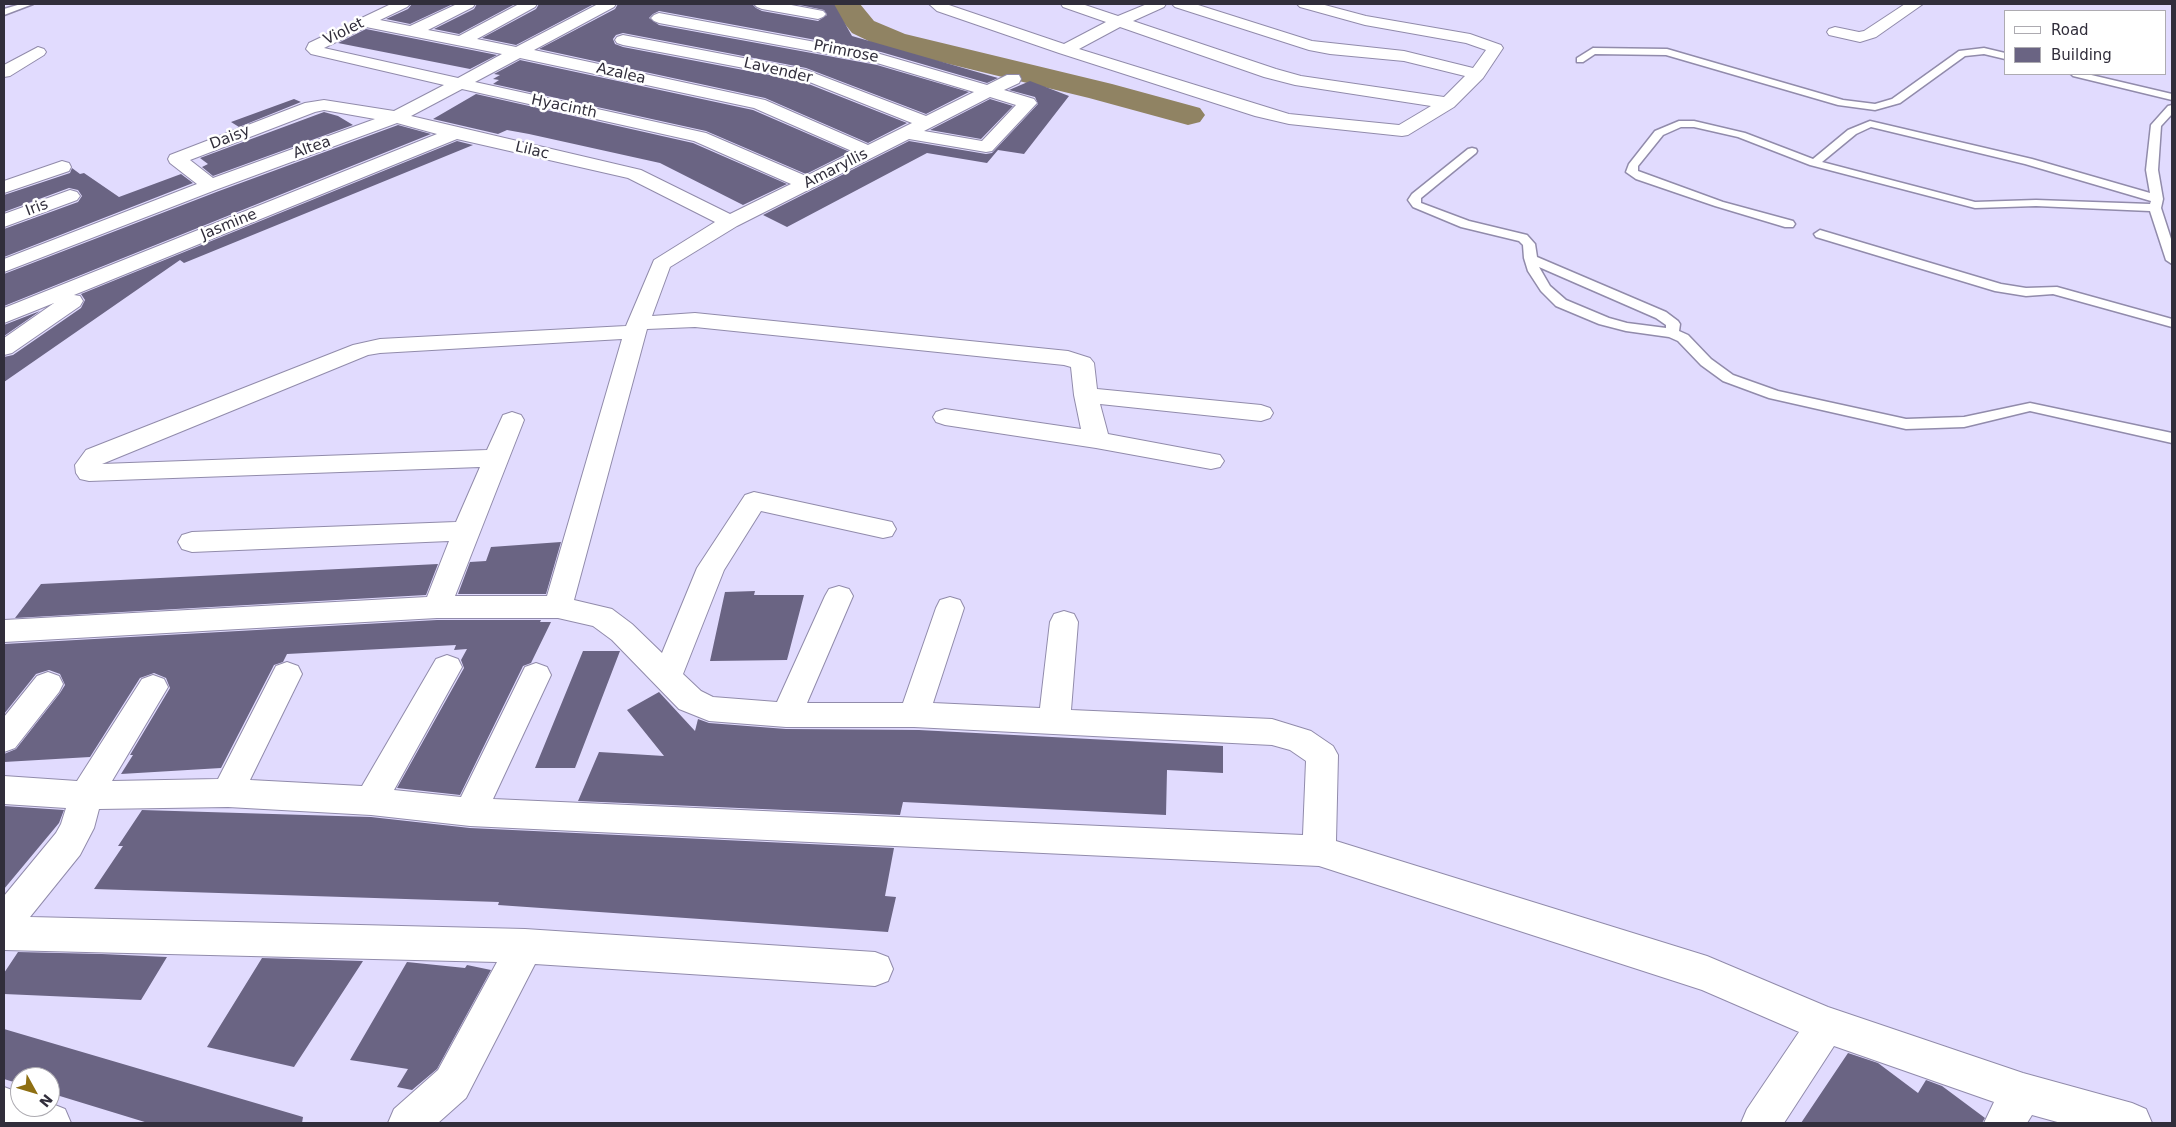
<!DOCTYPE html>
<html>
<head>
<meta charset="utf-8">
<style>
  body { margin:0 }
  #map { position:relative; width:2176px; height:1127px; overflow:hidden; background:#e1dbfe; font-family:"DejaVu Sans",sans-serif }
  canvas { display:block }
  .frame { position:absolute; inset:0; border:5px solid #312e3b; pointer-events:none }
  .legend { position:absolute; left:2004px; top:10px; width:162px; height:65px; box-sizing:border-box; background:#fff; border:1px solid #adabb1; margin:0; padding:6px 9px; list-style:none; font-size:15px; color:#312e3b }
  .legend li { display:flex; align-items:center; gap:10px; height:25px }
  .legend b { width:25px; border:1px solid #adabb1 }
  .north { position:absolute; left:10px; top:1067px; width:50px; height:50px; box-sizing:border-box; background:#fff; border:1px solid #adabb1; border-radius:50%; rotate:129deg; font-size:14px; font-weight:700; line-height:20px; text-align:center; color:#312e3b }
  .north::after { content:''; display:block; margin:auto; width:18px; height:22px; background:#8e6f12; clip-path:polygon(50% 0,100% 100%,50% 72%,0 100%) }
</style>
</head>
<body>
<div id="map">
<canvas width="2176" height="1127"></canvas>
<div class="frame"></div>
<ul class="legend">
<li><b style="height:6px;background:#fff"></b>Road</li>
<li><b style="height:14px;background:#6a6483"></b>Building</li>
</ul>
<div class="north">N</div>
</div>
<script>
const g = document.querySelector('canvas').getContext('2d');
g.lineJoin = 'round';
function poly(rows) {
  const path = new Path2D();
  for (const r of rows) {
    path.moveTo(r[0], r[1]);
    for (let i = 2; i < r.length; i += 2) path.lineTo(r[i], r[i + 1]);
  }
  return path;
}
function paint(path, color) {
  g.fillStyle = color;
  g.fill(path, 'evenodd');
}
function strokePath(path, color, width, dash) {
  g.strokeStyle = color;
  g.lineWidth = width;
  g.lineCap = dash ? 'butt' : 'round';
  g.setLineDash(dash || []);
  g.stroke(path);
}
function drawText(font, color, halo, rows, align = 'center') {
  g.font = font + ' "DejaVu Sans",sans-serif';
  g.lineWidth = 5;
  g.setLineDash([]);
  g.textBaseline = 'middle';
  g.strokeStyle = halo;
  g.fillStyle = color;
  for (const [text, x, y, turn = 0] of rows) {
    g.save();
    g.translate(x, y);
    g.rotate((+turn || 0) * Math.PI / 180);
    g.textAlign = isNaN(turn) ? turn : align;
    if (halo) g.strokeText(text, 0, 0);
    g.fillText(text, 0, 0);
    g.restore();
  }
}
const river = poly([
  [829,4,860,4,874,21,905,34,1112,84,1200,108,1205,115,1200,122,1188,125,1089,98,883,48,852,33,829,4]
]);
const building = poly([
  [412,4,453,4,410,24,386,19,408,9],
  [477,4,515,4,459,34,434,29,474,9],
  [539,4,594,4,516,45,482,38,536,9],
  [618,4,752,4,756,8,762,11,818,21,827,15,824,10,795,4,834,4,852,36,998,78,987,83,881,52,659,11,653,14,649,18,659,25,877,65,969,92,926,114,806,68,623,33,616,35,613,39,615,44,623,47,801,81,907,123,868,143,765,98,539,49,615,9],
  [366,29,497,55,470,69,338,43],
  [520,60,753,110,850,152,806,174,706,131,493,84,499,80,493,79,500,75,494,74],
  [1030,81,1069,96,1024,154,998,150,987,163,927,153,787,227,763,215,909,141,986,154,992,153,1038,104,1035,97,1009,90],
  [476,94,693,143,787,184,743,205,660,163,529,134,507,130,498,134,433,119],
  [294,99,301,102,239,127,231,122],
  [990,99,1013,106,981,139,930,130],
  [324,112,338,116,353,125,213,176,202,167,208,164,200,158],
  [398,125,431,134,4,306,4,274,219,191],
  [457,141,473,145,184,263,180,260,4,382,4,357,13,355,81,308,85,300,81,294],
  [72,168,80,174,84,173,119,197,181,174,193,183,4,257,4,229,78,202,82,196,78,190,69,188,4,212,4,195,70,173],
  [40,311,4,336,4,325],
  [561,542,546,594,458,594,470,562,486,561,491,547],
  [438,564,426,595,15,618,41,584],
  [755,591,754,595,804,595,787,660,710,661,725,592],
  [437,620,541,620,540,622,551,622,531,663,523,666,460,795,397,788,464,668,461,660,467,649,454,650,456,645,287,654,283,662,274,665,221,768,121,774,133,755,130,755,170,688,166,678,154,673,140,678,90,757,4,762,4,754,16,749,60,693,65,685,60,674,49,670,36,674,4,714,4,644],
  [583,651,620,651,575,768,535,768],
  [659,692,695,731,698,719,709,723,786,729,919,730,1223,746,1223,773,1167,770,1166,815,903,802,900,815,578,801,599,752,664,756,627,710],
  [4,806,64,810,59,823,4,889],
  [142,810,371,817,470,828,894,848,885,896,896,897,888,932,498,905,499,902,94,889,123,846,118,846],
  [18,952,102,954,167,957,141,1000,4,994,4,973],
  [262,958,363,961,294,1067,207,1047],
  [407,962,465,968,467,965,491,970,437,1069,412,1090,397,1087,408,1069,350,1060],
  [4,1029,303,1117,302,1123,148,1123,50,1093,50,1077,20,1077,20,1084,4,1079],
  [1848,1053,1878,1063,1918,1093,1926,1080,1942,1086,1985,1118,1982,1123,1801,1123]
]);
const lane = poly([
  [21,4,33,4,4,15,4,9,21,4],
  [1593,48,1667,49,1843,100,1875,104,1892,99,1959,51,1984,48,2005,53,2005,59,1984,54,1965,56,1900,103,1875,110,1838,105,1666,55,1595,54,1583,62,1577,62,1577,58,1593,48],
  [2071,74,2087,74,2172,94,2172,100,2073,76,2071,74],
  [2172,105,2172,114,2161,126,2158,170,2163,199,2161,208,2172,242,2172,264,2166,260,2150,211,2036,206,1975,208,1810,165,1738,137,1694,127,1681,127,1663,135,1638,166,1638,171,1723,202,1793,221,1795,224,1793,227,1785,227,1715,206,1636,179,1626,172,1629,164,1655,131,1679,121,1694,121,1745,133,1813,159,1848,130,1870,121,2032,159,2150,193,2146,170,2151,125,2168,106,2172,105],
  [1871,127,2025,164,2151,201,2150,204,2036,200,1975,202,1822,162,1856,134,1871,127],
  [1472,148,1476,149,1477,151,1476,153,1421,198,1421,203,1469,221,1527,235,1535,244,1537,257,1666,312,1678,321,1680,324,1679,331,1688,335,1711,359,1733,375,1778,391,1906,419,1964,417,2030,403,2172,433,2172,443,2030,411,1964,427,1906,429,1769,398,1723,381,1701,365,1678,341,1669,337,1626,331,1599,324,1556,306,1541,291,1528,271,1524,258,1523,245,1519,241,1461,227,1413,207,1408,200,1412,194,1468,149,1472,148],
  [1539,267,1656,318,1666,325,1666,328,1627,323,1609,318,1566,300,1550,286,1539,267],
  [1820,230,2001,284,2026,288,2057,287,2172,319,2172,327,2053,294,2026,296,1995,291,1816,237,1814,234,1820,230]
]);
const street = poly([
  [391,4,410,4,407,7,380,20,410,26,457,4,475,4,473,7,428,30,459,36,519,4,537,4,535,7,477,39,516,47,598,4,616,4,614,7,534,50,765,100,868,145,912,123,802,79,623,45,617,43,615,40,617,37,623,35,806,70,926,116,974,92,877,63,659,23,654,21,651,18,654,15,659,13,880,54,987,85,1007,75,1019,75,1021,79,1019,83,1004,90,1034,99,1037,103,992,151,986,152,909,139,737,226,670,267,652,316,695,313,1068,351,1090,358,1094,363,1097,389,1261,405,1270,408,1273,413,1270,418,1261,421,1100,404,1108,434,1220,455,1224,461,1220,467,1211,469,1096,448,945,425,936,422,933,417,936,412,945,409,1081,429,1074,395,1071,367,1064,365,695,327,647,329,574,600,612,609,632,624,662,653,697,568,745,495,754,492,883,520,892,522,896,529,892,536,883,538,761,511,724,570,683,674,701,691,713,697,777,702,825,596,829,589,839,586,849,589,853,596,807,703,903,703,936,608,940,600,950,597,960,600,964,608,933,703,1040,708,1050,622,1054,614,1064,611,1074,614,1078,622,1071,710,1272,719,1311,731,1333,746,1338,755,1336,841,1707,956,1828,1007,2023,1073,2132,1103,2146,1109,2152,1123,2061,1123,2032,1115,2027,1123,1984,1123,1994,1102,1834,1046,1784,1123,1741,1123,1747,1109,1799,1032,1702,990,1319,866,470,826,371,815,228,807,99,809,94,828,80,855,30,917,525,929,875,952,888,957,893,969,888,981,875,986,535,964,466,1098,438,1123,388,1123,394,1109,438,1070,497,962,4,950,4,896,56,833,61,824,66,808,4,804,4,776,77,781,142,679,153,675,164,679,168,687,112,781,218,779,276,666,287,662,298,666,302,674,250,780,362,786,436,659,447,655,458,659,462,667,394,790,461,797,525,667,536,663,547,667,551,675,493,799,1303,835,1306,761,1290,750,1272,745,914,727,786,727,709,721,679,709,612,640,593,626,558,618,437,618,4,642,4,620,427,597,449,541,192,552,182,549,178,542,182,535,192,532,456,522,480,467,89,481,80,479,76,473,75,465,86,450,353,345,380,339,626,326,654,260,715,222,628,178,457,139,74,295,80,296,83,301,80,306,12,353,4,355,4,338,54,303,4,323,4,308,437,134,397,123,218,189,4,272,4,259,197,184,170,163,168,159,170,155,305,103,324,100,394,111,444,85,311,54,306,49,309,43,391,4],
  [366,27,502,54,458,78,324,48,366,27],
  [520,58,754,108,854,152,806,176,706,133,475,82,520,58],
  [462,89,694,141,791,184,730,214,641,170,411,116,462,89],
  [990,97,1016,105,982,141,924,131,990,97],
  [324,110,375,119,213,178,190,160,315,112,324,110],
  [622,339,547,596,455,596,524,420,521,415,512,412,503,415,487,450,102,464,368,355,380,353,622,339],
  [754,4,786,4,823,11,826,14,823,17,818,19,762,9,757,7,754,4],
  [929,4,946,4,1064,44,1106,22,1063,7,1061,4,1082,4,1118,16,1147,4,1166,4,1164,7,1133,21,1276,69,1301,76,1444,97,1465,76,1404,61,1330,54,1309,50,1175,7,1172,4,1195,4,1312,41,1404,51,1473,68,1486,50,1466,43,1365,25,1300,7,1297,4,1321,4,1366,16,1470,34,1501,45,1503,48,1483,78,1454,107,1408,135,1402,136,1289,124,1255,116,1059,53,937,11,929,4],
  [1120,27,1264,77,1295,85,1431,106,1399,125,1289,114,1079,49,1120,27],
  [1905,4,1923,4,1876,37,1860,42,1829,35,1827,32,1829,29,1835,27,1859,32,1864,31,1905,4],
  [38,47,44,49,46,52,44,55,10,76,4,77,4,65,38,47],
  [62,161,69,163,71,167,69,171,4,193,4,181,62,161],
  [70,190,77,192,80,196,77,200,4,227,4,214,70,190],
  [48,672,59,676,63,684,59,692,15,748,4,752,4,717,37,676,48,672],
  [4,1087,20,1093,20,1107,50,1107,50,1103,65,1109,71,1123,4,1123,4,1087]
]);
const farStreetnames = [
  ["Violet",344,32,-26],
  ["Primrose",846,52,11],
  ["Lavender",778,71,13],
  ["Azalea",621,74,13],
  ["Hyacinth",564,107,12],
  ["Daisy",230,138,-21],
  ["Altea",312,148,-20],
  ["Lilac",532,151,13],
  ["Amaryllis",836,169,-27],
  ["Iris",37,208,-21],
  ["Jasmine",229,225,-22]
];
paint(river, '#908363');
paint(building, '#6a6483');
strokePath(lane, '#918bab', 3);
strokePath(street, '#918bab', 2);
paint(lane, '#fff');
paint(street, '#fff');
drawText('15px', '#312e3b', '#fff', farStreetnames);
</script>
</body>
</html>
